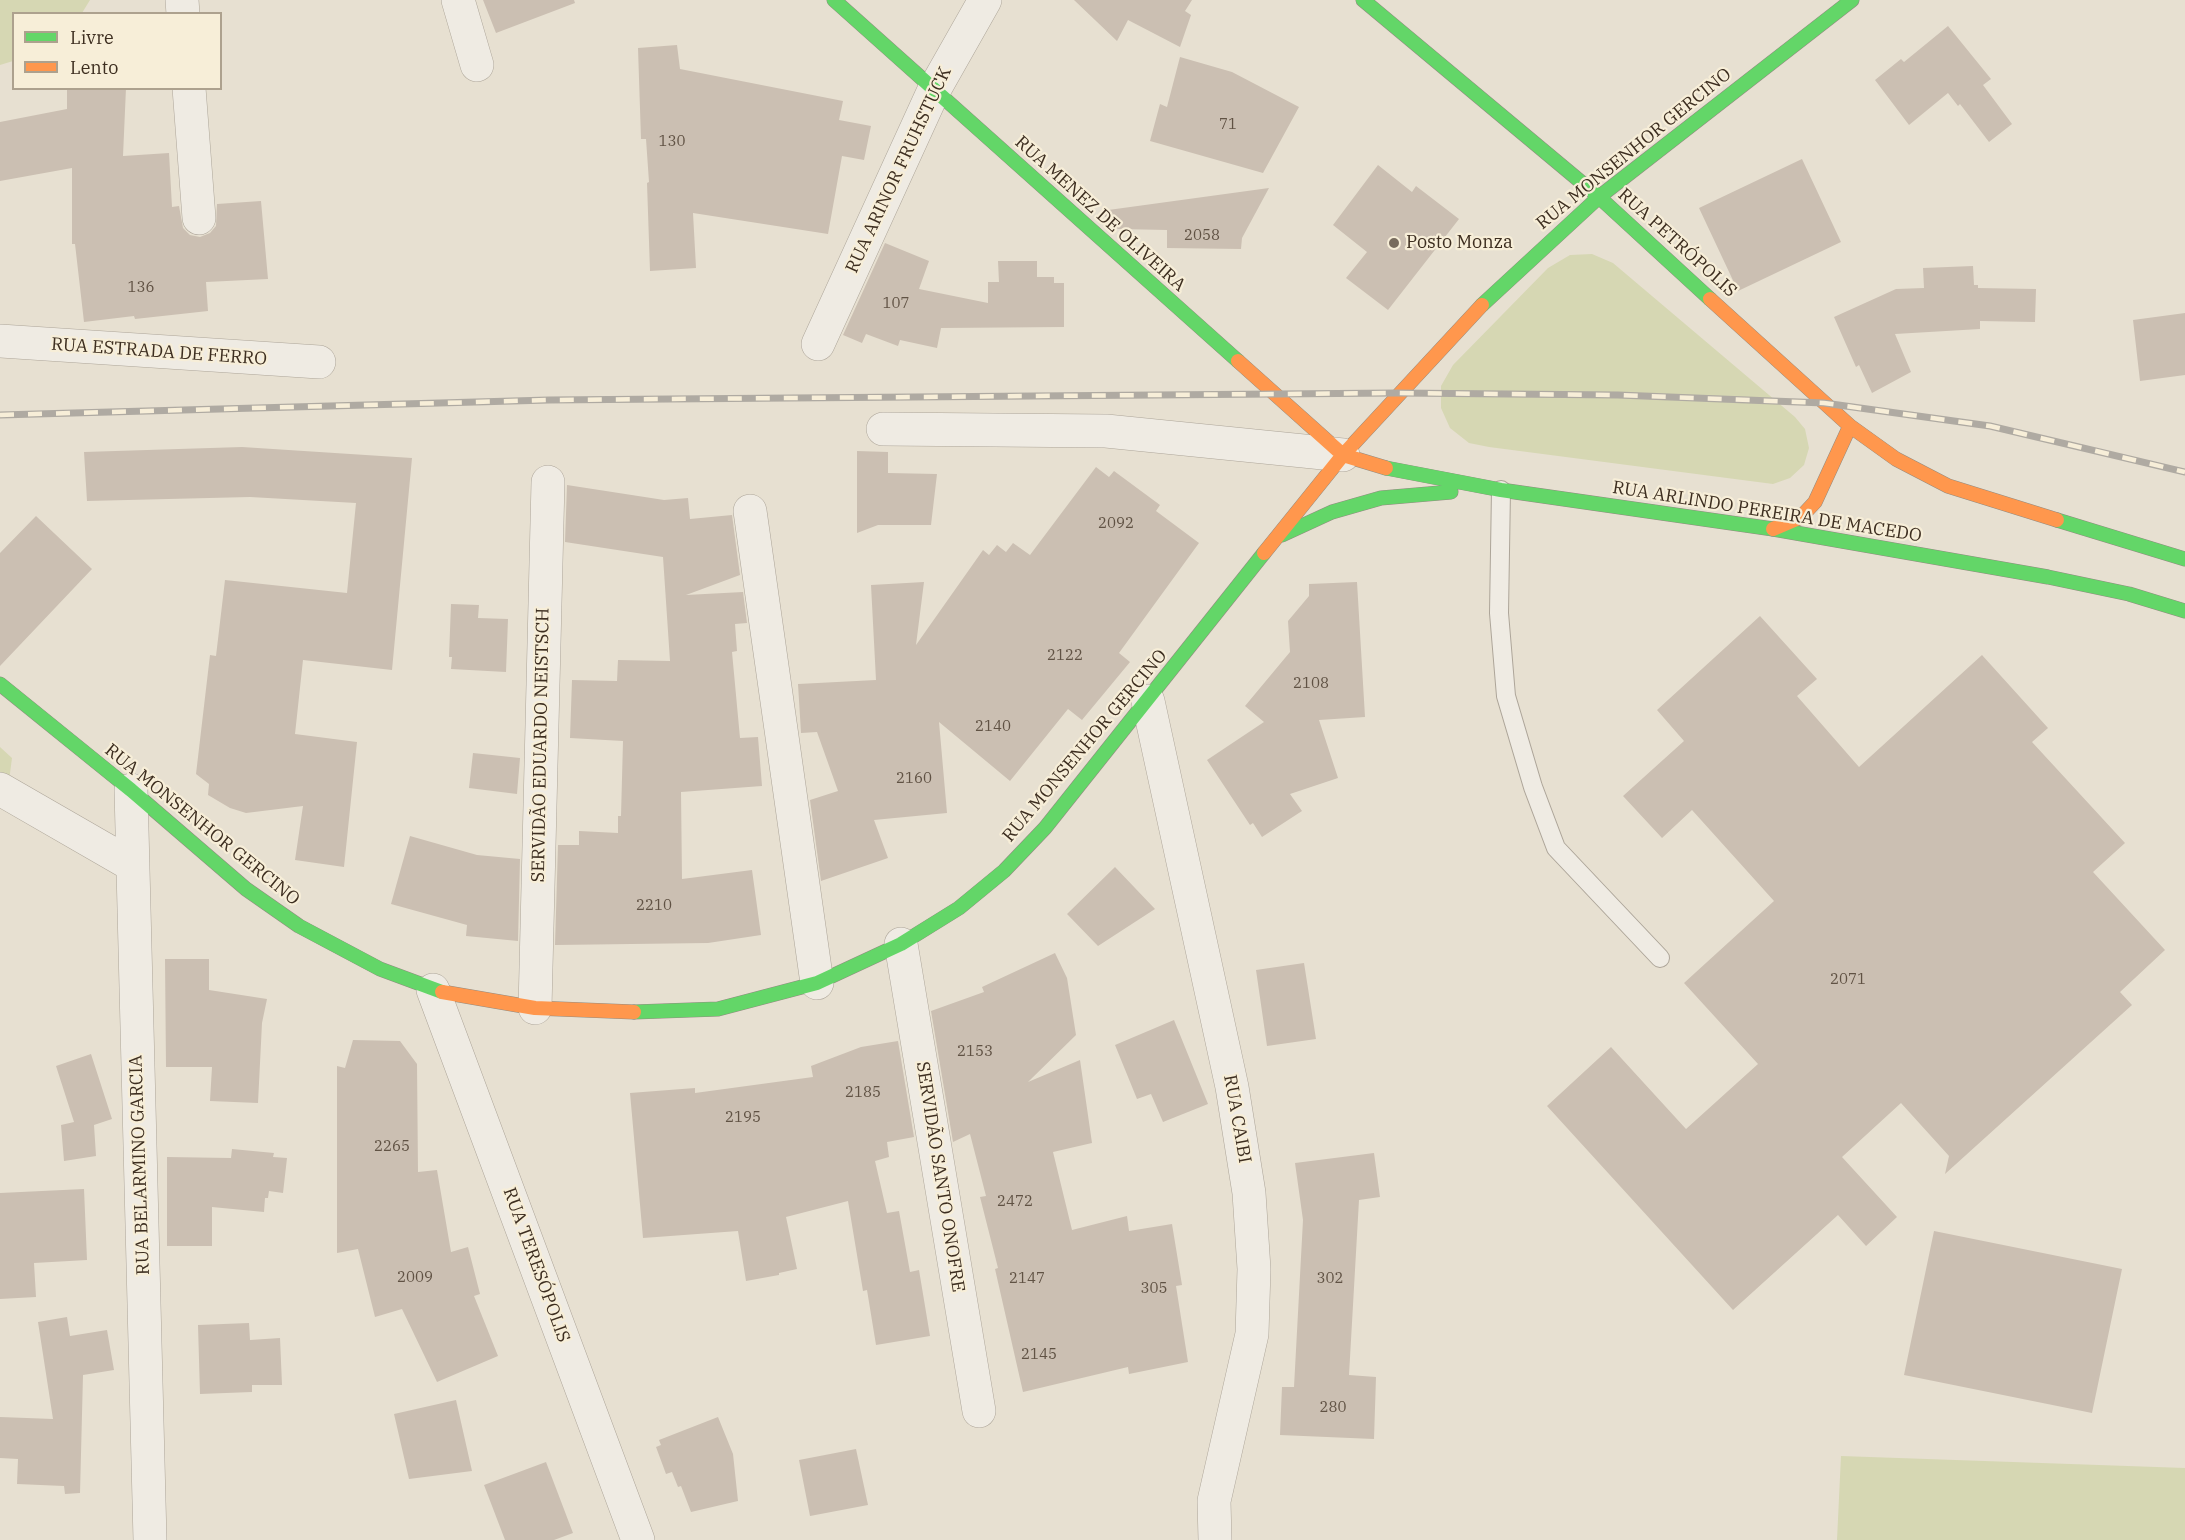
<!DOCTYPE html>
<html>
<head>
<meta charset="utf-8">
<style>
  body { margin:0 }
  #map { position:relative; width:2185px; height:1540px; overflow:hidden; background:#e7e0d1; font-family:"IBM Plex Serif",serif }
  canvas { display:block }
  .legend { position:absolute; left:12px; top:12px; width:210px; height:78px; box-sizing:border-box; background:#f7eed8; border:2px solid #ada18e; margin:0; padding:8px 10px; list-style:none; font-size:18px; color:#3d2e20 }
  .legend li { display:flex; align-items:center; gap:12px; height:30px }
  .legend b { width:30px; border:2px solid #ada18e }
</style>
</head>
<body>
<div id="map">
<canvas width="2185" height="1540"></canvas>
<ul class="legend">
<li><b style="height:8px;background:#63d668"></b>Livre</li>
<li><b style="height:8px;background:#ff974d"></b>Lento</li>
</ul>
</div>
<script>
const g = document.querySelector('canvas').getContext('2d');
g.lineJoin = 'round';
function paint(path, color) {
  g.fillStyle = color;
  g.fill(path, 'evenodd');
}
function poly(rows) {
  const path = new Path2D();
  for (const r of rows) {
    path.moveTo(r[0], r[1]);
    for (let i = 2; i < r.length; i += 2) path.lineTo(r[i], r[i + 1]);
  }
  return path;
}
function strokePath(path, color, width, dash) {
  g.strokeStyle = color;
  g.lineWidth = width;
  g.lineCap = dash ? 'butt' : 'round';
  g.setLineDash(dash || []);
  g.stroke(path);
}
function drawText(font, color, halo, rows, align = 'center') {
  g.font = font + ' "IBM Plex Serif",serif';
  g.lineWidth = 4.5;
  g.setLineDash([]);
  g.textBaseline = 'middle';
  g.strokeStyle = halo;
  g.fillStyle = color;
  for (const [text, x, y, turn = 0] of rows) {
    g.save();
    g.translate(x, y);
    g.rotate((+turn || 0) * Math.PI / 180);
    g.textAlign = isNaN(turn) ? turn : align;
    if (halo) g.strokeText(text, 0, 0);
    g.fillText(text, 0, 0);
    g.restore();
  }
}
const green = poly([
  [0,0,90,0,82,13,14,14,13,61,0,65],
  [1592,254,1613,263,1795,417,1805,429,1809,448,1804,465,1790,478,1773,484,1489,447,1469,443,1450,428,1441,408,1441,386,1453,365,1548,268,1570,255],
  [0,747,12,758,9,781,0,783],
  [1841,1456,2185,1468,2185,1540,1837,1540]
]);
const building = poly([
  [483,0,574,0,575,3,496,33],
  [1074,0,1192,0,1185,11,1191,15,1180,47,1128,20,1117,41],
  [1948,26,1991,79,1983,85,2012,124,1989,142,1960,104,1958,106,1948,93,1909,125,1875,80,1901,59,1904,62],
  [677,45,680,69,843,101,839,120,871,126,864,160,842,156,828,234,693,213,696,268,650,271,647,183,649,182,646,139,641,139,638,48],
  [1180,57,1232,72,1299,107,1263,173,1150,141,1160,104,1167,107],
  [67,88,126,88,123,156,169,153,172,207,179,206,183,228,190,235,200,237,210,233,216,226,217,204,261,201,268,279,206,282,208,311,135,319,134,316,84,322,75,244,72,244,72,168,0,181,0,122,67,109],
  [1802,159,1841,242,1738,291,1699,208],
  [1378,165,1412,192,1416,186,1459,219,1388,310,1346,278,1367,252,1333,225],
  [1269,188,1242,238,1241,249,1167,248,1167,230,1118,229,1102,214,1101,211],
  [885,243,929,261,919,289,988,303,988,282,999,282,998,261,1037,261,1037,277,1054,277,1054,283,1064,283,1064,327,941,328,937,348,900,340,898,346,866,334,862,343,843,335],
  [1973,266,1974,285,1978,285,1978,288,2036,289,2035,322,1980,321,1980,329,1895,334,1911,372,1872,393,1859,365,1856,367,1834,317,1896,289,1924,288,1923,268],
  [2185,313,2185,375,2140,381,2133,320],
  [242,447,412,458,392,670,303,660,295,734,357,742,344,867,295,860,303,806,246,813,230,808,208,795,209,784,196,774,210,655,216,656,225,580,347,593,356,503,250,497,87,501,84,452],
  [857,451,888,452,888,473,937,474,931,525,878,525,857,533],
  [1096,467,1109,477,1114,471,1160,505,1156,511,1199,543,1119,653,1130,662,1082,720,1068,709,1010,781,939,722,947,813,874,820,888,858,821,881,810,800,838,791,817,732,801,733,798,684,876,680,871,585,924,582,916,645,983,550,989,555,997,545,1006,552,1013,543,1030,555],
  [567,485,664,500,688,498,690,519,732,515,740,575,686,595,743,592,747,623,735,624,737,651,732,652,740,738,758,737,762,786,681,792,682,879,752,870,761,935,708,943,555,945,558,845,579,845,579,831,618,833,618,816,621,816,623,741,570,738,572,680,617,681,618,660,670,661,663,557,565,542],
  [36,516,92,569,0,666,0,553],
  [1357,582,1365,717,1319,720,1338,778,1290,794,1302,811,1262,837,1253,823,1250,825,1207,760,1264,722,1245,706,1290,652,1288,621,1309,596,1309,584],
  [451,604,479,605,478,618,508,619,506,672,451,669,452,657,449,657],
  [1760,616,1817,679,1797,696,1859,767,1982,655,2048,728,2032,742,2125,843,2093,872,2165,950,2120,992,2132,1005,1945,1174,1949,1156,1901,1103,1842,1157,1897,1217,1866,1246,1838,1215,1733,1310,1547,1106,1611,1047,1686,1129,1758,1064,1684,983,1774,901,1692,810,1662,838,1623,796,1684,741,1657,710],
  [473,753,520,758,517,794,469,788],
  [410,836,477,855,520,859,518,941,466,936,467,925,391,904],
  [1115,867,1155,909,1098,946,1067,914],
  [1055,953,1067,978,1076,1035,1028,1082,1080,1060,1092,1143,1053,1152,1072,1230,1127,1216,1129,1231,1172,1224,1182,1285,1176,1286,1188,1362,1129,1374,1128,1367,1023,1392,995,1269,998,1268,980,1197,986,1196,970,1134,953,1142,931,1011,984,992,982,987],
  [165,959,209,959,209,990,267,999,262,1023,258,1103,210,1101,212,1067,166,1067],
  [1304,963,1316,1039,1267,1046,1256,970],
  [1174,1020,1208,1104,1163,1122,1151,1094,1137,1099,1115,1045],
  [353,1040,400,1041,417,1064,418,1172,437,1170,451,1252,468,1247,480,1294,474,1296,498,1356,437,1382,402,1309,375,1317,358,1249,337,1253,337,1066,345,1068],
  [898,1041,914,1137,887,1142,889,1157,875,1161,887,1213,899,1211,910,1272,919,1270,930,1336,876,1345,867,1290,863,1291,848,1201,786,1217,797,1269,779,1273,779,1275,746,1281,738,1231,643,1238,630,1093,695,1088,695,1093,813,1077,811,1066,861,1047],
  [91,1054,112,1119,94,1125,96,1156,64,1161,61,1125,74,1122,56,1066],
  [232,1149,274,1153,273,1157,287,1158,283,1193,269,1191,268,1198,265,1198,264,1212,212,1207,212,1246,167,1246,167,1157,231,1158],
  [1374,1153,1380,1197,1359,1200,1349,1375,1376,1377,1374,1439,1280,1435,1282,1387,1294,1387,1303,1220,1295,1163],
  [84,1189,87,1260,34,1263,36,1297,0,1299,0,1193],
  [1934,1231,2122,1269,2092,1413,1904,1375],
  [67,1317,70,1336,107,1330,114,1370,83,1375,80,1493,65,1494,64,1486,17,1484,18,1459,0,1458,0,1417,53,1419,38,1322],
  [249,1323,250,1340,280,1338,282,1385,252,1385,252,1392,200,1394,198,1325],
  [456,1400,472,1471,409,1479,394,1414],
  [718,1417,733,1454,738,1501,691,1512,681,1486,678,1487,672,1472,666,1474,656,1447,661,1445,659,1440],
  [856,1449,868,1505,810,1516,799,1460],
  [546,1462,573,1533,554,1540,505,1540,484,1485]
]);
const lane = poly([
  [1501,490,1499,613,1506,696,1533,787,1556,848,1660,958]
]);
const street = poly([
  [182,0,183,14],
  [458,0,477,65],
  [189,88,199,218],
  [0,341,319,362],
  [818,344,934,90,985,0],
  [883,429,1106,431,1343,455],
  [750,511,817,983],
  [1148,701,1232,1087,1249,1193,1254,1269,1252,1334,1214,1501,1215,1540],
  [0,789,132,865],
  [131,790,150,1540],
  [901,944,979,1411],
  [433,990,638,1540],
  [535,1008,548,482]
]);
const fast = poly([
  [834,0,1238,361],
  [1363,0,1599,197,1710,299],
  [1482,305,1599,197,1852,0],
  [1386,468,1501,490,1773,529,2048,577,2129,594,2185,611],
  [2057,520,2185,559],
  [1282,535,1332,512,1381,498,1451,492],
  [0,684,131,790,246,889,299,926,380,969,442,992],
  [634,1012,718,1009,817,983,901,944,959,908,1004,871,1045,828,1264,553]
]);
const slow = poly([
  [1710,299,1850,426,1896,459,1948,486,2057,520],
  [1238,361,1343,455,1386,468],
  [1773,529,1801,517,1815,502,1850,426],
  [1264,553,1343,455,1482,305],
  [442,992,535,1008,634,1012]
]);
const rail = poly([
  [0,415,549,400,1397,393,1618,395,1824,403,1990,426,2185,472]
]);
const markers = [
  [1394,243,6,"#786c5e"]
];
const numberNames = [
  ["71",1228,125],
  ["130",672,142],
  ["2058",1202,236],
  ["136",141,288],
  ["107",896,304],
  ["2092",1116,524],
  ["2122",1065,656],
  ["2108",1311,684],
  ["2140",993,727],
  ["2160",914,779],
  ["2210",654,906],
  ["2071",1848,980],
  ["2153",975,1052],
  ["2185",863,1093],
  ["2195",743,1118],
  ["2265",392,1147],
  ["2472",1015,1202],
  ["2009",415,1278],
  ["2147",1027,1279],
  ["302",1330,1279],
  ["305",1154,1289],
  ["2145",1039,1355],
  ["280",1333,1408]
];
const streetNames = [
  ["RUA MONSENHOR GERCINO",1634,149,-39],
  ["RUA ARINOR FRUHSTUCK",899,170,-65],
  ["RUA MENEZ DE OLIVEIRA",1100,214,42],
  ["RUA PETRÓPOLIS",1677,243,42],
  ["RUA ESTRADA DE FERRO",159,352,4],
  ["RUA ARLINDO PEREIRA DE MACEDO",1767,512,9],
  ["SERVIDÃO EDUARDO NEISTSCH",541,745,-89],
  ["RUA MONSENHOR GERCINO",1085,746,-50],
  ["RUA MONSENHOR GERCINO",202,825,39],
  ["RUA CAIBI",1237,1119,80],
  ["RUA BELARMINO GARCIA",140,1165,-92],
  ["SERVIDÃO SANTO ONOFRE",940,1177,81],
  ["RUA TERESÓPOLIS",536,1265,70]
];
const poiNames = [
  ["Posto Monza",1406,243]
];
paint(green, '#d6d7b3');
paint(building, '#cbbfb2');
strokePath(lane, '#ada599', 20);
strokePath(street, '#ada599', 34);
strokePath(fast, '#928b80', 15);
strokePath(slow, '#928b80', 15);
strokePath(lane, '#efebe3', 18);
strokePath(street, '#efebe3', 33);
strokePath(fast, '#63d668', 14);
strokePath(slow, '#ff974d', 14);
strokePath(rail, '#afaaa2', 7);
strokePath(rail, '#f7eed8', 4.5, [14]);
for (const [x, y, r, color] of markers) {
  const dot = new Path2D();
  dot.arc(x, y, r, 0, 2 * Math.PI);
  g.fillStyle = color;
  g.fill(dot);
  strokePath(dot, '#f7eed8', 2);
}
drawText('15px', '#605244', null, numberNames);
drawText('18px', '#3d2e20', '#f7eed8', streetNames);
drawText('18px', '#3d2e20', '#f7eed8', poiNames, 'left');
</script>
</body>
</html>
